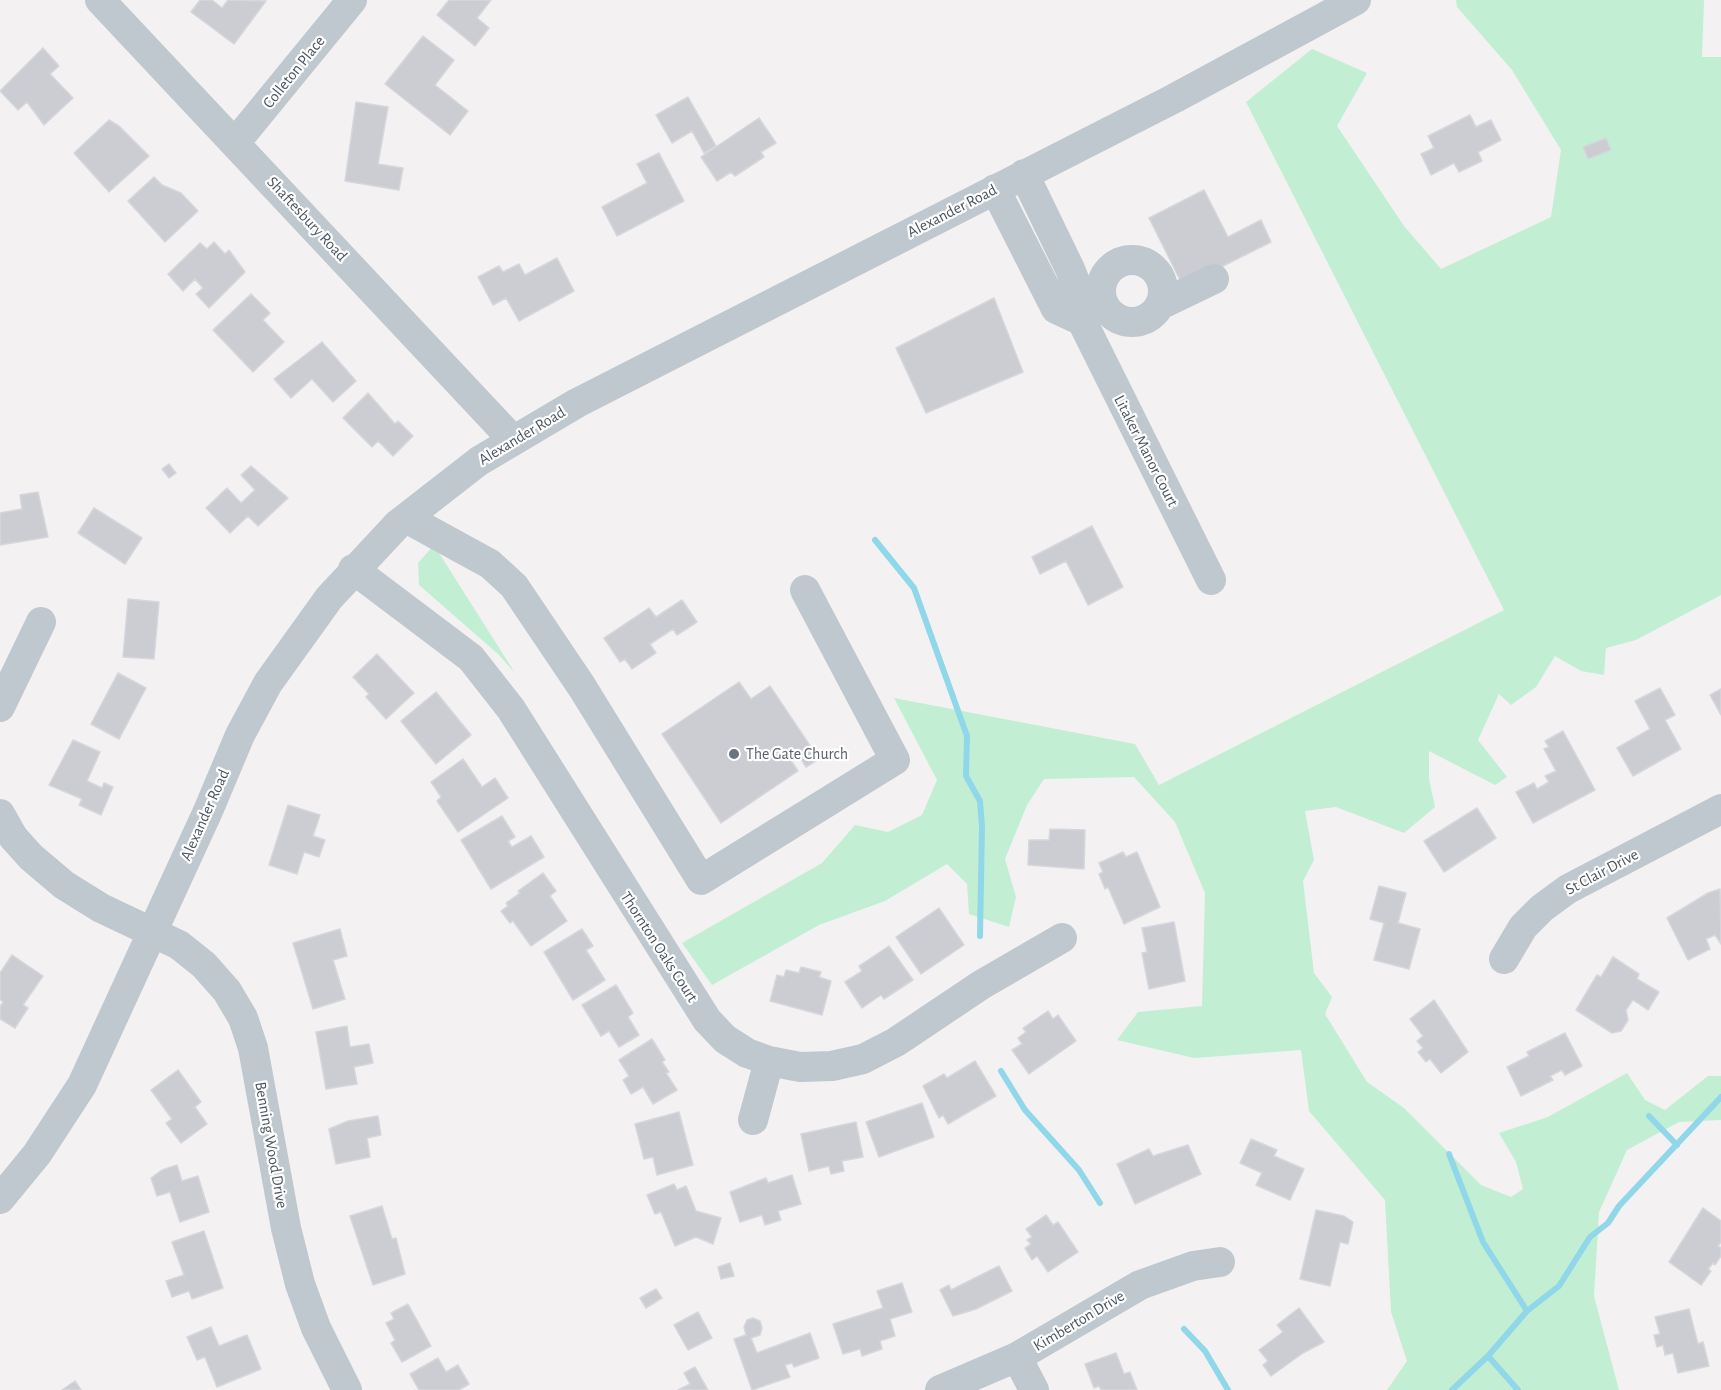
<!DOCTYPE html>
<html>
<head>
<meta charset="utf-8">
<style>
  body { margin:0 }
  canvas { display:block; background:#f3f1f1 }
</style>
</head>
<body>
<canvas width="1721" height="1390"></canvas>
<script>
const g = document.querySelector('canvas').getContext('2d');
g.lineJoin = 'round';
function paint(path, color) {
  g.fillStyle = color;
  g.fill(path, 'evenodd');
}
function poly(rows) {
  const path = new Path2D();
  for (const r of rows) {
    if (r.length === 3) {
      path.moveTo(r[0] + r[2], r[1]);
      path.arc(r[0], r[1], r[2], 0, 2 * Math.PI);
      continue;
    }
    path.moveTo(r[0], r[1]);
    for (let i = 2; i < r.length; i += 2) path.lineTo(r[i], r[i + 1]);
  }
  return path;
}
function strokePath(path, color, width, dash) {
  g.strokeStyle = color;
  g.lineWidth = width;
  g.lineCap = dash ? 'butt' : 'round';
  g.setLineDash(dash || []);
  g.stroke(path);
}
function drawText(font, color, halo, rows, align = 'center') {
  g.font = font + ' "Alegreya Sans",sans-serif';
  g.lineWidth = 4.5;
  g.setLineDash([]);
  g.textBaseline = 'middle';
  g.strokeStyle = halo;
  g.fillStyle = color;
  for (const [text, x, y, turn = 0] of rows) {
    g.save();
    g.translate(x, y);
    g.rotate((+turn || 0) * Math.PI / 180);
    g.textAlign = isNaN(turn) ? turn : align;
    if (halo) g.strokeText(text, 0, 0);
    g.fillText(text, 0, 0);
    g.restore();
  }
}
const green = poly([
  [1456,0,1704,0,1702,57,1721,57,1721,595,1636,640,1606,648,1604,675,1581,671,1555,656,1536,687,1511,705,1499,694,1478,740,1507,777,1495,785,1429,751,1429,779,1435,807,1404,833,1336,807,1305,811,1314,860,1303,881,1314,973,1332,997,1325,1014,1367,1082,1404,1108,1481,1185,1511,1197,1523,1189,1516,1162,1499,1133,1548,1117,1627,1073,1645,1100,1665,1110,1708,1076,1721,1076,1721,1120,1679,1122,1627,1150,1599,1212,1594,1296,1619,1390,1387,1390,1407,1361,1391,1312,1385,1200,1309,1111,1301,1050,1194,1058,1117,1040,1138,1012,1202,1006,1205,893,1175,822,1134,777,1044,779,1027,805,1005,859,1016,897,1009,927,969,914,967,884,947,864,885,901,819,925,712,985,682,943,822,863,855,825,888,832,922,815,937,780,894,698,1135,744,1159,785,1504,610,1246,102,1312,49,1367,73,1337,126,1404,226,1441,269,1551,217,1561,150,1512,70,1457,7],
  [434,545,515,673,498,654,419,585,418,563]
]);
const stream = poly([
  [875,540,914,588,967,736,966,776,980,801,982,826,980,936],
  [1001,1071,1025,1110,1079,1170,1100,1203],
  [1649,1116,1677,1145],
  [1449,1154,1483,1242,1527,1311],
  [1184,1329,1205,1351,1228,1390],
  [1488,1356,1518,1390],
  [1452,1390,1488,1356,1527,1311,1559,1286,1590,1237,1608,1223,1619,1206,1721,1097]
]);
const building = poly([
  [200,0,212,0,222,8,228,0,266,1,234,44,191,12,200,0],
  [449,0,491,0,477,18,489,28,475,46,437,15,449,0],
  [423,36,454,60,435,85,468,111,450,135,385,84,423,36],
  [43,48,59,66,50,74,73,98,44,125,27,102,18,110,0,91,43,48],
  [688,97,716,146,704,153,692,131,672,143,656,115,688,97],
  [356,102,388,107,378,164,403,168,399,190,345,181,356,102],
  [1470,115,1476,127,1491,120,1501,140,1478,152,1482,161,1459,172,1454,163,1431,175,1421,154,1434,148,1428,136,1470,115],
  [759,118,776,143,761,152,764,157,735,176,731,172,717,181,701,157,759,118],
  [109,120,119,126,149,156,109,192,74,153,109,120],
  [1606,138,1611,150,1588,159,1583,147,1606,138],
  [659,153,684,201,617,236,602,207,647,183,637,164,659,153],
  [154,177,162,185,181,193,198,211,165,242,128,201,154,177],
  [1204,190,1228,237,1261,220,1271,242,1183,286,1149,218,1204,190],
  [214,242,225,254,229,250,245,272,209,308,196,294,203,288,195,279,183,291,168,274,200,243,207,249,214,242],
  [557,258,574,291,519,321,506,298,493,305,478,277,499,266,503,272,519,264,525,275,557,258],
  [251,294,270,313,263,320,284,342,253,372,213,330,251,294],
  [994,298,1023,372,926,413,896,348,994,298],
  [322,342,356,381,333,402,312,379,291,398,274,379,322,342],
  [368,393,395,424,398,421,413,436,393,456,378,441,372,447,343,418,368,393],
  [169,464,176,473,169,478,162,469,169,464],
  [251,466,288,498,258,526,248,516,230,533,206,508,227,488,241,503,255,490,241,475,251,466],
  [38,492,48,537,0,545,0,513,22,509,20,495,38,492],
  [94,508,142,538,125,564,78,533,94,508],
  [1092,526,1123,587,1088,605,1066,561,1040,574,1032,557,1092,526],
  [128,599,159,602,154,659,123,657,128,599],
  [682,600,697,622,677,635,673,629,650,644,656,653,632,669,625,659,620,662,604,638,649,608,656,617,682,600],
  [377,654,414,693,386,719,366,697,369,694,353,677,377,654],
  [118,673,146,688,119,739,91,724,118,673],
  [739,682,751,699,770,686,819,759,806,767,796,751,788,756,798,771,721,823,662,734,739,682],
  [1660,688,1675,715,1665,720,1681,749,1633,776,1617,748,1650,729,1635,701,1660,688],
  [1721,689,1721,715,1710,695,1721,689],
  [436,692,471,735,436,764,401,721,436,692],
  [1563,731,1595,790,1533,823,1516,792,1534,783,1537,789,1549,782,1545,776,1556,771,1544,749,1549,747,1545,741,1563,731],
  [73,740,100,752,87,781,102,788,104,783,113,787,101,815,79,805,82,799,49,785,73,740],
  [463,759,482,787,495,778,508,798,458,832,437,801,441,797,431,782,463,759],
  [288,805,320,815,313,836,325,840,319,857,304,852,297,874,269,865,288,805],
  [1477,808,1496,838,1444,872,1424,841,1477,808],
  [502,816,515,837,508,841,512,847,531,836,544,857,491,889,461,840,502,816],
  [1050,829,1085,830,1084,869,1028,865,1029,840,1049,840,1050,829],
  [1123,852,1126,857,1137,852,1160,907,1124,924,1108,887,1105,889,1099,874,1103,872,1099,863,1123,852],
  [543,873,556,891,550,896,567,921,531,946,513,921,510,923,501,911,508,906,506,903,520,893,518,891,543,873],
  [1379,886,1406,893,1398,923,1420,929,1409,969,1374,960,1384,923,1370,919,1379,886],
  [1720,889,1721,944,1715,935,1706,939,1710,949,1688,960,1667,918,1708,893,1720,889],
  [939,908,964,945,921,974,896,937,939,908],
  [1174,922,1185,981,1149,989,1142,953,1147,952,1142,928,1174,922],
  [340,929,347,956,333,960,345,999,313,1009,293,943,340,929],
  [582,929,593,946,586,950,605,980,573,1000,544,952,582,929],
  [889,946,913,980,884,999,881,995,862,1008,845,982,862,971,859,966,889,946],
  [12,955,43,976,23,1005,28,1008,15,1028,0,1019,0,1007,3,1002,0,999,0,973,12,955],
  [1613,957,1639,974,1637,979,1659,992,1648,1010,1633,1000,1626,1010,1628,1020,1621,1031,1612,1033,1576,1010,1597,975,1601,977,1613,957],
  [801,967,821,972,819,977,831,981,822,1015,770,1001,777,975,784,977,786,970,799,973,801,967],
  [616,985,633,1013,628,1017,639,1035,619,1047,609,1031,601,1036,582,1005,616,985],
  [1434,1000,1468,1052,1441,1073,1430,1059,1426,1062,1418,1052,1423,1048,1417,1041,1423,1036,1410,1019,1434,1000],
  [1048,1011,1053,1019,1058,1015,1076,1041,1029,1074,1012,1050,1022,1044,1018,1038,1026,1032,1023,1028,1048,1011],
  [347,1026,350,1047,369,1044,373,1063,354,1067,357,1084,326,1089,316,1032,347,1026],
  [1565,1033,1582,1066,1565,1075,1562,1070,1550,1076,1553,1080,1521,1096,1507,1067,1529,1056,1527,1052,1565,1033],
  [652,1039,665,1060,662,1062,669,1072,666,1073,677,1090,653,1104,643,1087,631,1094,623,1080,629,1076,619,1060,652,1039],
  [975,1061,996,1096,948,1124,943,1115,939,1118,923,1086,944,1074,947,1078,975,1061],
  [178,1070,201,1102,195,1107,207,1124,181,1143,166,1123,172,1119,151,1090,178,1070],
  [922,1103,934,1137,879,1157,866,1122,922,1103],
  [679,1112,693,1165,657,1175,653,1157,644,1159,635,1124,679,1112],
  [378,1116,381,1135,367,1138,370,1157,336,1164,329,1129,348,1121,378,1116],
  [856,1122,863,1157,842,1161,844,1171,831,1174,829,1166,809,1171,801,1134,856,1122],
  [1251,1139,1277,1150,1274,1156,1304,1169,1290,1200,1256,1185,1262,1173,1240,1163,1251,1139],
  [1188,1145,1201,1174,1135,1204,1117,1164,1149,1149,1153,1156,1188,1145],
  [177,1165,182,1181,198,1176,209,1212,180,1222,170,1192,157,1196,151,1178,162,1170,177,1165],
  [792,1175,801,1204,778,1211,781,1220,765,1225,762,1215,740,1222,730,1192,766,1178,768,1183,792,1175],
  [674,1184,677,1190,686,1186,696,1211,721,1218,713,1244,696,1237,675,1246,661,1212,655,1214,647,1195,674,1184],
  [382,1206,392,1239,396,1238,405,1274,373,1285,350,1216,382,1206],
  [1703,1208,1721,1221,1721,1242,1718,1246,1721,1248,1721,1256,1715,1265,1713,1263,1708,1269,1711,1271,1701,1285,1669,1262,1703,1208],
  [1316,1210,1344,1216,1353,1222,1348,1244,1340,1242,1330,1286,1300,1279,1316,1210],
  [1046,1215,1053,1225,1058,1222,1078,1252,1048,1272,1037,1256,1032,1260,1025,1248,1031,1244,1027,1240,1032,1237,1026,1229,1046,1215],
  [204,1231,223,1288,192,1299,189,1291,172,1297,166,1281,184,1275,172,1242,204,1231],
  [730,1263,734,1276,721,1279,718,1267,730,1263],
  [999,1266,1012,1291,976,1309,953,1316,940,1290,949,1285,951,1290,999,1266],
  [902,1283,912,1312,890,1319,895,1336,880,1341,882,1349,862,1356,860,1349,843,1354,833,1324,883,1308,877,1291,902,1283],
  [656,1289,662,1298,646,1308,640,1298,656,1289],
  [408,1304,431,1346,402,1362,391,1343,395,1340,386,1323,394,1319,391,1313,408,1304],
  [1299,1308,1324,1342,1303,1353,1271,1376,1263,1365,1268,1361,1259,1350,1283,1332,1277,1325,1299,1308],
  [1689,1309,1698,1344,1703,1342,1709,1366,1678,1373,1673,1353,1665,1355,1663,1345,1657,1347,1654,1335,1660,1334,1655,1317,1689,1309],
  [698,1312,712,1338,688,1350,674,1325,698,1312],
  [753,1318,760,1321,762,1328,760,1335,751,1338,757,1353,810,1333,819,1358,794,1367,792,1363,785,1365,790,1377,752,1390,734,1339,746,1335,744,1327,747,1320,753,1318],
  [211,1327,219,1346,247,1335,261,1369,217,1387,205,1357,197,1360,187,1337,211,1327],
  [1116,1353,1124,1374,1130,1372,1137,1390,1101,1390,1099,1386,1094,1388,1085,1364,1116,1353],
  [438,1358,446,1372,458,1365,469,1384,459,1390,419,1390,410,1374,438,1358],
  [695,1367,708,1390,678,1390,690,1384,684,1373,695,1367],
  [75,1381,81,1390,62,1390,75,1381]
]);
const minor = poly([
  [100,0,513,440],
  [235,143,352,0],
  [1024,174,1070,269,1081,297,1082,321,1211,580],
  [995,189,1056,309,1082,321],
  [1132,291,31],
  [1160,305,1214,279],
  [406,518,490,564,514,586,582,687,701,880,895,760,805,590],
  [353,569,471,658,511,709,707,1020,725,1039,747,1053,769,1061,800,1067,832,1066,863,1059,896,1042,981,985,1062,938],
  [0,707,41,622],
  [0,814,13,837,31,857,64,885,101,908,179,945,204,965,227,991,243,1018,253,1048,286,1228,300,1284,316,1328,347,1390],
  [1504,959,1523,927,1542,908,1568,889,1721,809],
  [753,1120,769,1061],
  [0,1199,37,1154,82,1085,208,811,240,735,268,683,329,598,398,524,479,461,577,403,1175,98,1356,0],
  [1017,1357,1034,1390],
  [940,1390,1017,1357,1140,1285,1193,1266,1220,1262]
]);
const markers = [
  [734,754,6,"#6b7280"]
];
const streetNames = [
  ["Colleton Place",294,72,-51],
  ["Alexander Road",952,211,-27],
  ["Shaftesbury Road",307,219,47],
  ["Alexander Road",522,436,-31],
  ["Litaker Manor Court",1146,451,63],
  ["Alexander Road",205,815,-66],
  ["St Clair Drive",1602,872,-28],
  ["Thornton Oaks Court",659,947,57],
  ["Benning Wood Drive",271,1145,80],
  ["Kimberton Drive",1079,1321,-31]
];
const worshipNames = [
  ["The Gate Church",746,754]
];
paint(green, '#c2efd4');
strokePath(stream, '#90d7ea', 6);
paint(building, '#cbcdd3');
strokePath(building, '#d5d7dc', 1.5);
strokePath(minor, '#c0c8cf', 30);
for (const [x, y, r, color] of markers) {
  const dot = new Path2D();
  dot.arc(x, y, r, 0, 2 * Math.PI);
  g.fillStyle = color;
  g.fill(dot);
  strokePath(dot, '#fff', 2);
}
drawText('16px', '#49545e', '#fff', streetNames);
drawText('16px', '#5b616d', '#fff', worshipNames, 'left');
</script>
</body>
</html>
